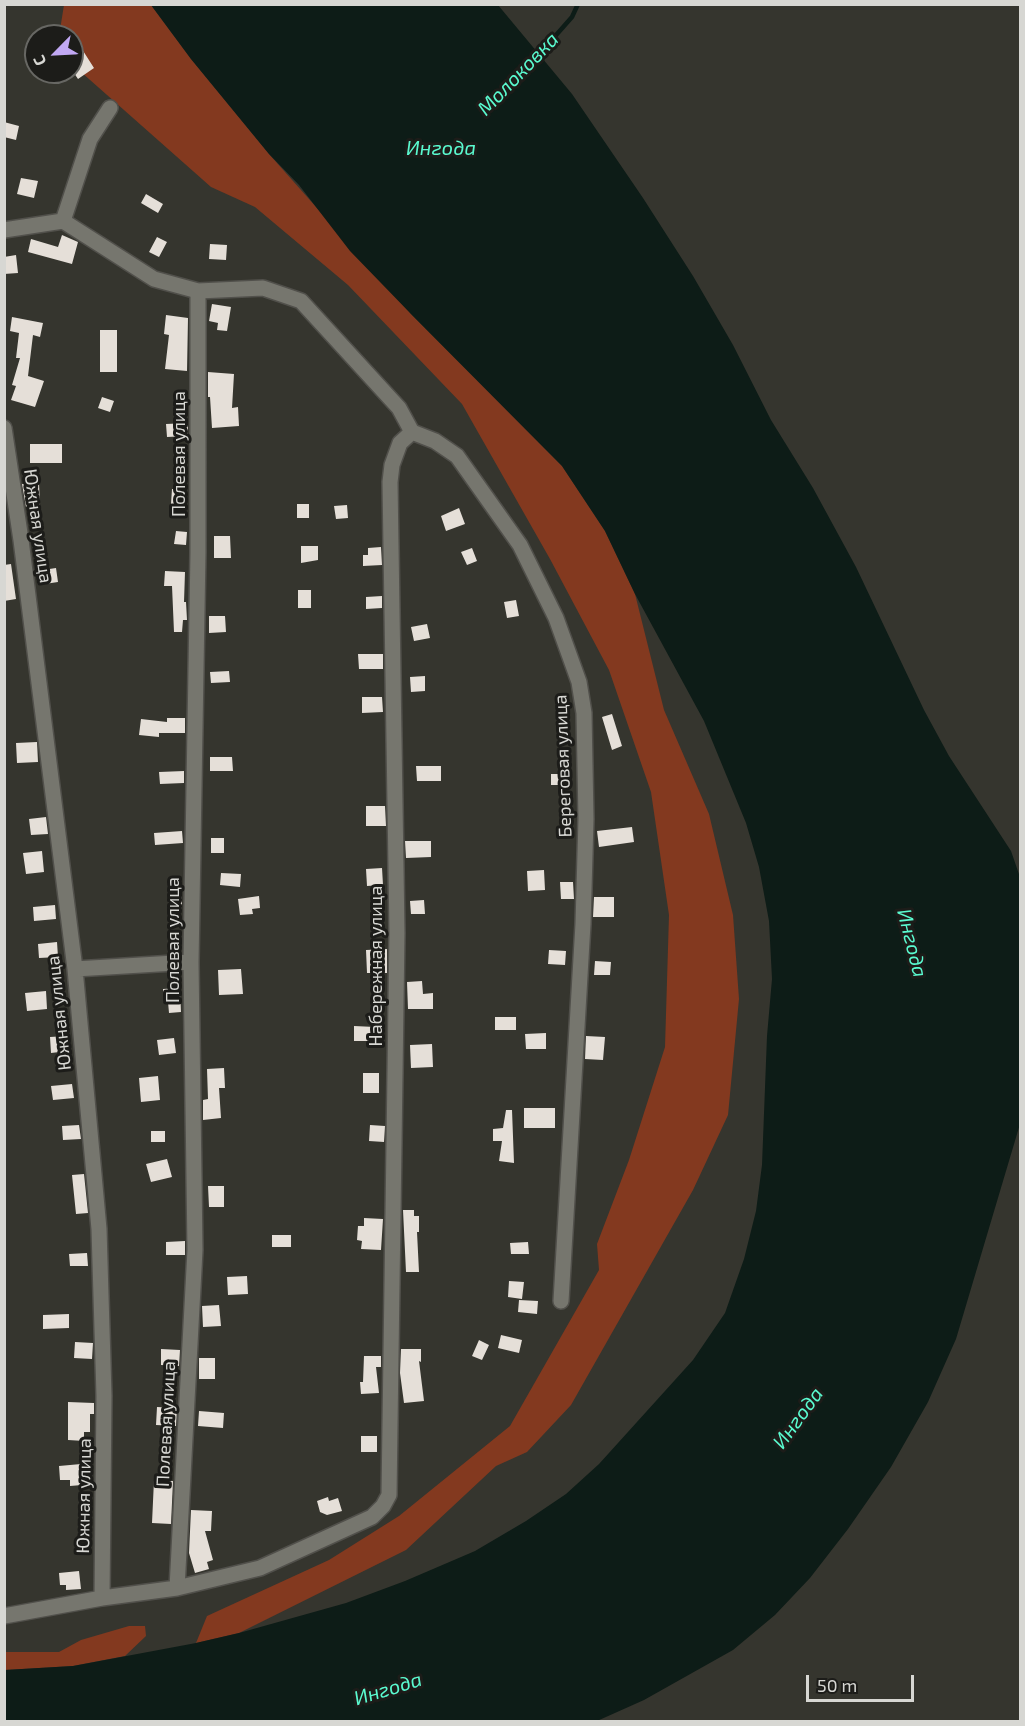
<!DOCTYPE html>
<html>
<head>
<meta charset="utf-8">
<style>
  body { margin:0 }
  #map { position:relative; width:1025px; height:1726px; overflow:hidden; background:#35352e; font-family:"Exo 2",sans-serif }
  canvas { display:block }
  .frame { position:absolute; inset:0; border:6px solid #d7d7d3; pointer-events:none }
  .north { position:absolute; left:24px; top:24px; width:60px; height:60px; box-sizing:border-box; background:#1c1c19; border:2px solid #676763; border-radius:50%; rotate:246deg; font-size:16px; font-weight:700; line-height:24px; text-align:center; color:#d7d7d3 }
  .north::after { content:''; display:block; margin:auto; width:21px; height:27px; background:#c1a8f3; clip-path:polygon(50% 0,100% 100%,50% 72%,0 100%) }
  .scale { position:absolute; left:806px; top:1675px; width:108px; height:27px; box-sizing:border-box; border:3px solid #d7d7d3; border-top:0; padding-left:8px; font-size:18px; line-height:21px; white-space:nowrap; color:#d7d7d3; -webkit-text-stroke:4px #1c1c19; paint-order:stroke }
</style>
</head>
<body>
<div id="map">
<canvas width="1025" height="1726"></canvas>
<div class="frame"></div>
<div class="north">С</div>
<div class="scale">50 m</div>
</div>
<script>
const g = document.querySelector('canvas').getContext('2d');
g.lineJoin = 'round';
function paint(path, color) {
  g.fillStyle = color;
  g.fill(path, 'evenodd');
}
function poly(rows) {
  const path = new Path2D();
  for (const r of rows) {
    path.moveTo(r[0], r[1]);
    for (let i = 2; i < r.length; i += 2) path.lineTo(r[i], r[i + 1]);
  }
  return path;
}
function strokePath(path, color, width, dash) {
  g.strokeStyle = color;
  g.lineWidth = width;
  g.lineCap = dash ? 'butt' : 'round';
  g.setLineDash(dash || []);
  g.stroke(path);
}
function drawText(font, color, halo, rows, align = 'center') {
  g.font = font + ' "Exo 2",sans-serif';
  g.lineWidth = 6;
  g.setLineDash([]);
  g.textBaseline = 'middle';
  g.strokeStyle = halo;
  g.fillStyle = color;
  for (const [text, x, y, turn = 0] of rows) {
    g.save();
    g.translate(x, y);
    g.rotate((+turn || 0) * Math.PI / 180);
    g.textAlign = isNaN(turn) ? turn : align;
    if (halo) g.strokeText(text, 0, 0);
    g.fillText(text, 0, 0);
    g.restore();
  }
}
const green = poly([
  [64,5,151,5,191,59,269,154,411,314,562,466,605,531,635,594,664,710,709,814,733,915,739,999,728,1115,693,1190,571,1405,527,1452,496,1466,406,1550,239,1633,196,1643,207,1616,329,1560,399,1516,510,1426,599,1270,597,1244,629,1160,665,1047,669,915,651,792,609,670,550,559,462,404,348,285,255,207,211,187,72,64,72,36,59,36],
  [129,1626,145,1626,146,1636,125,1656,73,1666,5,1670,5,1652,59,1652,81,1640]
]);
const water = poly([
  [151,5,498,5,572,94,643,198,693,276,733,345,771,420,813,488,856,567,924,710,949,756,1011,851,1020,877,1020,1124,956,1339,928,1402,891,1467,848,1529,810,1578,775,1615,733,1650,644,1700,597,1721,5,1721,5,1670,73,1666,196,1643,239,1633,346,1603,405,1581,475,1551,526,1521,566,1494,599,1464,693,1360,725,1313,744,1259,756,1211,762,1165,767,1036,772,979,769,921,759,867,746,823,704,721,635,594,605,531,562,466,411,314,350,251,299,185,269,154,191,59]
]);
const stream = poly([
  [535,59,572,17,578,4]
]);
const building = poly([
  [80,46,94,68,78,79,72,70,72,51],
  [4,122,19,126,16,140,4,137],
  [21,178,38,181,34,198,17,194],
  [146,194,163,204,158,213,141,203],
  [62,235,78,242,72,264,28,252,31,239,58,247],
  [157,237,167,242,159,257,149,252],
  [210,244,227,245,226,260,209,259],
  [16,255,18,273,4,274,4,257],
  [212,304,231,307,227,331,217,330,218,323,209,321],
  [166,315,188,318,187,371,165,369,169,335,164,334],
  [12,317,43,323,40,337,33,335,28,376,44,381,35,407,11,400,16,386,12,385,20,358,16,358,19,333,10,331],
  [100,330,117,330,117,372,100,372],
  [208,372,234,374,232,408,238,407,239,426,212,428,210,397,208,397],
  [102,397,114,401,110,412,98,408],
  [188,423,188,436,167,437,166,424],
  [30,444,62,444,62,463,30,463],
  [39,483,40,506,26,507,22,484],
  [172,489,186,490,185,505,171,504],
  [297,504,309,504,309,518,297,518],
  [347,505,348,518,336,519,334,506],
  [459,508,465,524,446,531,441,516],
  [176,531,187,532,186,545,174,544],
  [214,536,230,536,231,558,214,558],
  [301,546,318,546,318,560,301,563],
  [381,547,382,565,363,566,363,555,368,555,368,548],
  [472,548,477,561,467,565,461,552],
  [11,564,16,599,4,601,4,565],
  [56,568,58,582,38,585,36,571],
  [165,571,185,572,184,602,186,602,187,620,183,620,182,632,174,632,172,586,164,586],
  [298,590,311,590,311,608,298,608],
  [382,596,382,608,366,609,366,597],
  [516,600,519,616,507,618,504,602],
  [209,616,225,616,226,632,209,633],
  [427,624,430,638,414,641,411,627],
  [358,654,383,654,383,669,359,669],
  [229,671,230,682,211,683,210,672],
  [425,676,425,691,411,692,410,677],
  [362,697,382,697,383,712,362,713],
  [612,714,622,746,612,750,602,717],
  [167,718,185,718,185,733,159,733,159,737,139,735,141,719,167,722],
  [37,742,38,762,17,763,16,743],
  [210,757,232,757,233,771,210,771],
  [416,766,441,766,441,781,417,781],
  [184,771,184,783,160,784,159,772],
  [551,774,564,774,565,785,551,785],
  [366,806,385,806,386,826,366,826],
  [46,817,48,834,31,835,29,819],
  [632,827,634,842,599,847,597,831],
  [182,831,183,843,155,845,154,833],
  [211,838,224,838,224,853,211,853],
  [405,841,431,841,431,857,406,858],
  [42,851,44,872,26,874,23,853],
  [382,868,383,885,367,886,366,869],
  [544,870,545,890,528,891,527,871],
  [221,873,241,874,240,887,220,885],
  [560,882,573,882,574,899,561,899],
  [168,896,182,896,182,910,169,910],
  [259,896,260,908,252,909,253,914,240,915,238,899],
  [594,897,614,897,614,917,593,917],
  [424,900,425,914,411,914,410,901],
  [55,905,56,919,34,921,33,907],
  [57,942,58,957,39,958,38,944],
  [387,949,387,973,367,973,366,950],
  [549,950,566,951,565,965,548,964],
  [595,961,611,962,610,975,594,975],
  [241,969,243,994,219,995,218,970],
  [422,981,423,994,433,993,433,1009,408,1009,407,982],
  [180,988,181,1012,169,1013,168,1002,163,1002,163,989],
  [46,991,47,1009,27,1011,25,993],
  [495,1017,516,1017,516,1030,495,1030],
  [354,1026,375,1027,375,1041,354,1041],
  [546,1033,546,1049,526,1049,525,1034],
  [66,1036,68,1051,51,1053,50,1037],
  [586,1036,605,1037,603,1060,585,1059],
  [174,1038,176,1053,159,1055,157,1040],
  [432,1044,433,1067,411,1068,410,1045],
  [224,1068,225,1088,219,1088,221,1118,203,1120,203,1100,208,1099,207,1069],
  [363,1073,379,1073,379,1093,363,1093],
  [158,1076,160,1100,141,1102,139,1078],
  [72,1084,74,1098,53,1100,51,1086],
  [524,1108,555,1108,555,1128,524,1128],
  [506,1110,512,1110,514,1163,499,1161,502,1141,493,1141,493,1129,503,1128],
  [79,1125,81,1139,63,1140,62,1126],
  [370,1125,385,1126,384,1142,369,1141],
  [151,1131,165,1131,165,1142,151,1142],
  [167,1159,172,1177,151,1182,146,1164],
  [84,1174,88,1213,76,1214,72,1175],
  [208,1186,224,1186,224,1207,209,1207],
  [403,1210,414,1210,414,1216,419,1216,419,1232,417,1232,419,1272,406,1272],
  [364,1218,383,1219,381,1250,361,1249,362,1241,357,1240,358,1226,364,1226],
  [272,1235,291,1235,291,1247,272,1247],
  [185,1241,185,1255,166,1255,166,1242],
  [528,1242,529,1254,511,1254,510,1243],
  [87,1253,88,1266,70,1266,69,1254],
  [247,1276,248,1294,228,1295,227,1277],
  [509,1281,524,1282,522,1299,508,1297],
  [519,1300,538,1301,537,1314,518,1312],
  [219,1305,221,1326,203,1327,202,1306],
  [69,1314,69,1328,43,1329,43,1315],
  [501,1335,522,1340,519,1353,498,1348],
  [479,1340,489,1345,482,1360,472,1356],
  [75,1342,93,1343,92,1359,74,1358],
  [161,1349,180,1350,179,1366,161,1365],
  [401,1349,421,1349,421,1362,419,1361,424,1401,404,1403,400,1373],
  [364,1356,381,1356,381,1367,376,1367,379,1393,361,1394,360,1382,363,1382],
  [199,1358,215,1358,215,1379,199,1379],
  [68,1402,94,1403,94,1414,90,1414,90,1432,84,1432,84,1441,68,1440],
  [157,1407,177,1408,176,1426,156,1425],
  [199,1411,224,1413,223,1428,198,1426],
  [361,1436,377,1436,377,1452,361,1452],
  [81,1464,82,1485,70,1486,70,1480,60,1480,59,1466],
  [154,1480,173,1481,171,1524,152,1523],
  [328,1497,329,1501,338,1498,342,1511,327,1515,320,1512,317,1501],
  [191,1510,212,1511,211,1531,205,1531,213,1560,207,1562,209,1569,195,1573,189,1553],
  [79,1571,81,1589,66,1590,66,1585,60,1585,59,1573]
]);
const minor = poly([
  [63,221,154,279,198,291,263,288,301,301,399,408,412,432,435,441,457,456,520,545,556,618,579,682,584,713,586,819,583,924,561,1301],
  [63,221,90,139,110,108],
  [4,230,63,221],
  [4,428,21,540,75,969,99,1229,104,1396,102,1598],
  [75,969,191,962],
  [177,1588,195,1250,191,962,198,552,198,291],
  [4,1616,102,1598,177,1588,260,1568,372,1517,383,1506,389,1495,397,933,390,482,392,465,400,443,412,432]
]);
const streetNames = [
  ["Полевая улица",179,454,-90],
  ["Южная улица",38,526,82],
  ["Береговая улица",563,766,-92],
  ["Полевая улица",173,940,-90],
  ["Набережная улица",376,966,-90],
  ["Южная улица",59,1013,-96],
  ["Полевая улица",166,1424,-87],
  ["Южная улица",84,1496,-89]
];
const waterNames = [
  ["Молоковка",518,74,-46],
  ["Ингода",441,148],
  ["Ингода",912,943,76],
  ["Ингода",798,1418,-54],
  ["Ингода",388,1689,-17]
];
paint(green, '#83391f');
paint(water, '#0d1c17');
strokePath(stream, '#0d1c17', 4.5);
paint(building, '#e5dfd8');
strokePath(minor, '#51504b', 18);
strokePath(minor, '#76766e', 15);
drawText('18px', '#d7d7d3', '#1c1c19', streetNames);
drawText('italic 20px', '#5afad0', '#1c1c19', waterNames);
</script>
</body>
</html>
